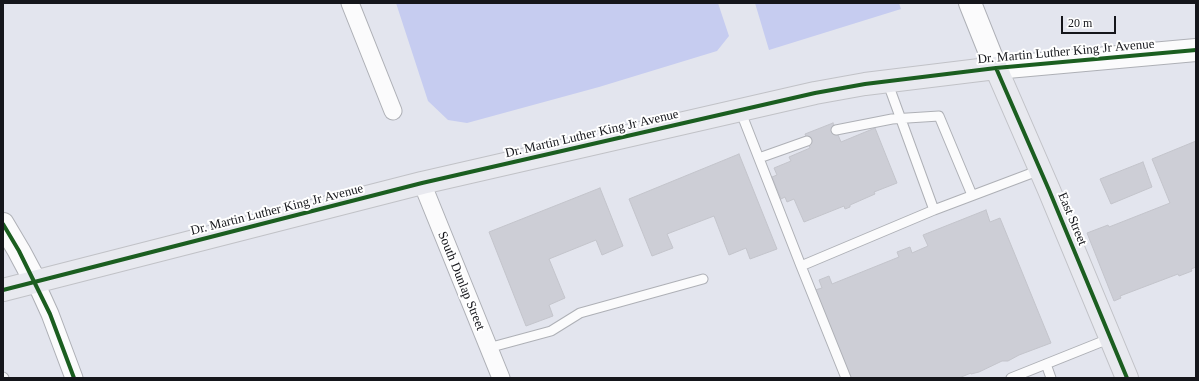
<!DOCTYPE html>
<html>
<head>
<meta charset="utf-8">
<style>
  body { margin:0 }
  #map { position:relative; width:1199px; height:381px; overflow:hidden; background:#e3e5ee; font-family:"Times New Roman",serif }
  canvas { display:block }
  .frame { position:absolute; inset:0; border:4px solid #15161b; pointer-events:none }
  .scale { position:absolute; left:1061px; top:16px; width:55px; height:18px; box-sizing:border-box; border:2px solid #15161b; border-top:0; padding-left:5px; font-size:12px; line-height:14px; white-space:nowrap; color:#15161b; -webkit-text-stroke:3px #fff; paint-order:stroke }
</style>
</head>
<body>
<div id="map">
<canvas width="1199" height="381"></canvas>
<div class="frame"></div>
<div class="scale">20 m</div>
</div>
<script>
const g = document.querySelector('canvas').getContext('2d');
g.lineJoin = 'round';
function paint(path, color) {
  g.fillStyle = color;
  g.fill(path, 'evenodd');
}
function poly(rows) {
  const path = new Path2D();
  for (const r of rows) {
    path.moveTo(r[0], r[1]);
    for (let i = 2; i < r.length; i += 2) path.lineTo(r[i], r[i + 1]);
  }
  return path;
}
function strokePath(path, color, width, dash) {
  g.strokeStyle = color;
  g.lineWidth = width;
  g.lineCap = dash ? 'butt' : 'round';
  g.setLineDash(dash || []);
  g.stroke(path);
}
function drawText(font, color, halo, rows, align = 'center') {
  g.font = font + ' "Times New Roman",serif';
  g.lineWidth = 4;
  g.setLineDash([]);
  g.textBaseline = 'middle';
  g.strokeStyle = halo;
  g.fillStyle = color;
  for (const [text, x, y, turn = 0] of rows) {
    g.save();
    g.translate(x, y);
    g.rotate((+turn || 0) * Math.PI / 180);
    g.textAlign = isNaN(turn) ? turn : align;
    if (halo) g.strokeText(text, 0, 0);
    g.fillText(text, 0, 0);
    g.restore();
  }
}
const green = poly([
  [396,3,718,3,729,36,717,51,599,87,467,123,448,120,428,101],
  [755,3,899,3,901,9,769,50]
]);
const building = poly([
  [833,123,841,142,875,128,897,183,874,192,875,194,850,205,850,207,845,209,844,206,804,222,794,199,787,202,785,197,781,199,772,177,777,175,774,168,791,161,789,157,810,148,805,134,833,123],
  [1196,141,1196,267,1191,269,1192,271,1179,276,1178,274,1120,296,1121,298,1114,301,1087,233,1108,225,1109,227,1170,203,1152,159,1196,141],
  [739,154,777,249,750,259,746,248,729,255,714,216,667,234,673,248,652,256,629,199,739,154],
  [1143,162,1152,187,1111,204,1100,179,1143,162],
  [600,188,623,246,602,255,596,240,549,259,565,298,549,305,553,316,526,326,489,232,600,188],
  [986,210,990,222,1000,218,1051,343,1019,355,1008,361,1002,361,979,372,971,374,971,373,959,378,851,378,815,290,822,288,819,280,829,276,832,284,899,257,897,252,910,247,912,253,928,246,923,235,986,210]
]);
const lane = poly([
  [887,81,934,210],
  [740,110,801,266],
  [836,130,892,119,939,116,972,195],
  [759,158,807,141],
  [488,348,551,331,580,313,703,279],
  [1046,364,1051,378],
  [3,377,4,378],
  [846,378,801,266,934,210,1040,170],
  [1011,378,1111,338]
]);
const street = poly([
  [350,3,393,111],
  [422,183,501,378],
  [35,281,50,314,74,378]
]);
const secondary = poly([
  [970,3,996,68,1196,50],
  [3,224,19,251,35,281]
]);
const primary = poly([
  [3,290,422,183,815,93,865,84,996,68,1049,190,1127,378]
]);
const cycleway = poly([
  [996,68,1049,190,1127,378],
  [3,224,19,251,50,314,74,378],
  [3,290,422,183,815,93,865,84,996,68,1196,50]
]);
const streetNames = [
  ["Dr. Martin Luther King Jr Avenue",1066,52,-5],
  ["Dr. Martin Luther King Jr Avenue",592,134,-13],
  ["Dr. Martin Luther King Jr Avenue",277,210,-14],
  ["East Street",1072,219,67],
  ["South Dunlap Street",461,281,68]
];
paint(green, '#c6ccf0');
paint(building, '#cdced6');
strokePath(building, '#c3c4cb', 1);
strokePath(lane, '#aeb0b6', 11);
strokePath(street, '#aeb0b6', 19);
strokePath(secondary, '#aeb0b6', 24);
strokePath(primary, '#c1c2c7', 24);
strokePath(lane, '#fbfbfc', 9);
strokePath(street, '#fbfbfc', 17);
strokePath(secondary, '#fbfbfc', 22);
strokePath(primary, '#e8e9ef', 22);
strokePath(cycleway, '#1b5e20', 4);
drawText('13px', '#15161b', '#fff', streetNames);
</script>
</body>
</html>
